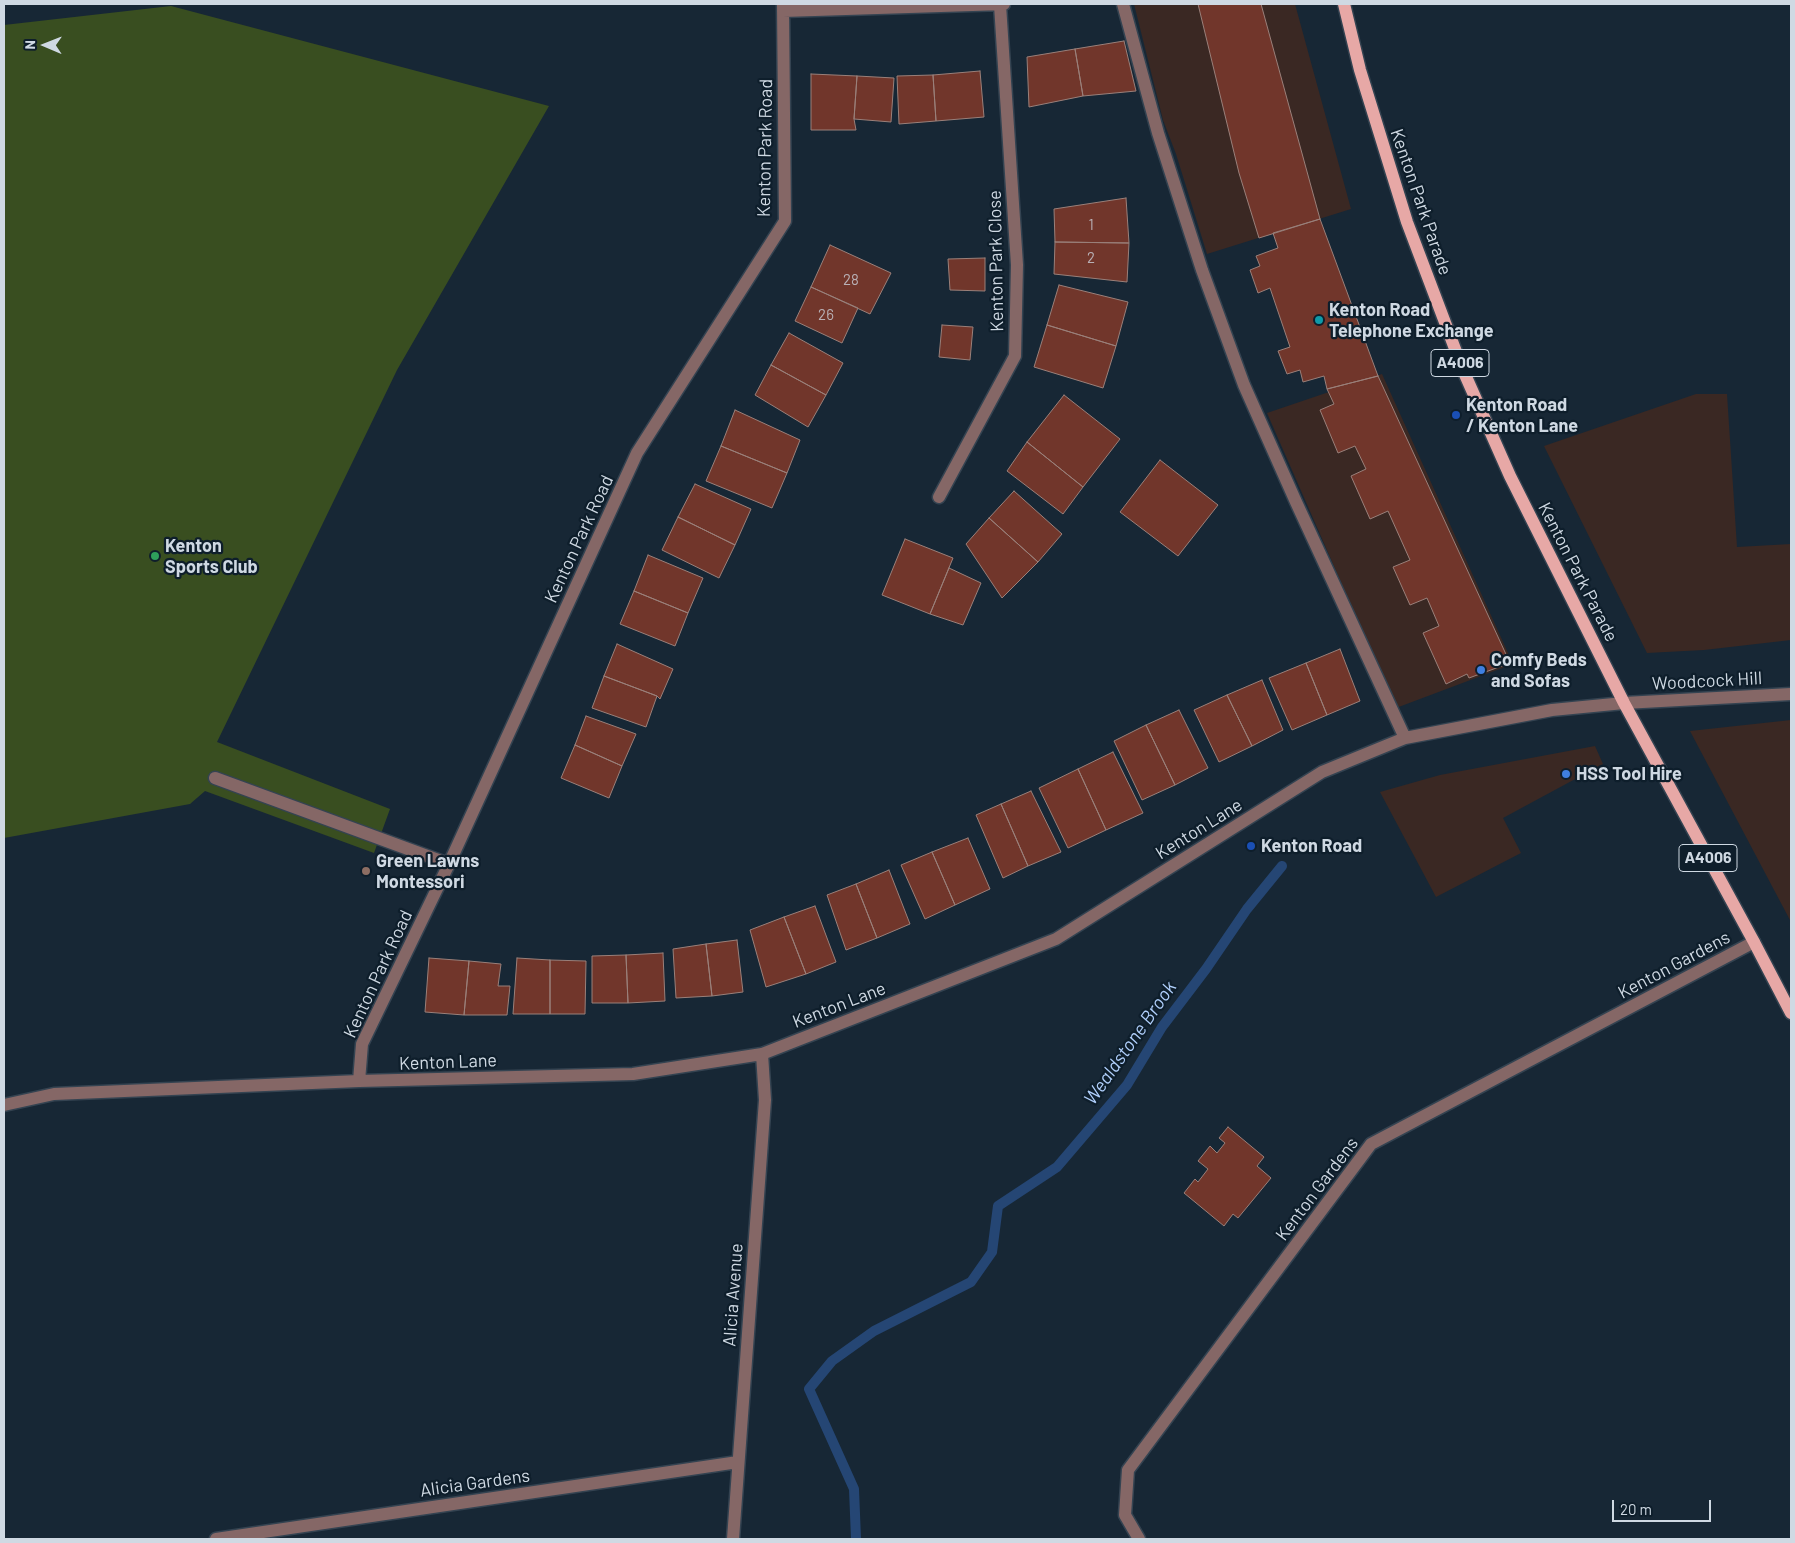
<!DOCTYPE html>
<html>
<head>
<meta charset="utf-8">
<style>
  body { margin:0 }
  #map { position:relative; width:1795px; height:1543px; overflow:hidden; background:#172735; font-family:Barlow,sans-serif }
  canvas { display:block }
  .frame { position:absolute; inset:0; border:5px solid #cfd9e3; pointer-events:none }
  .north { position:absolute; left:20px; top:20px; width:50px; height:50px; -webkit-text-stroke:4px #0e1e2b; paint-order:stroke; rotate:271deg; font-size:14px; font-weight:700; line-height:20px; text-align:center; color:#cfd9e3 }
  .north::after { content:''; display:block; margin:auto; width:18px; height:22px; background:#cfd9e3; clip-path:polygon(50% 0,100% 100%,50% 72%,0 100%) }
  .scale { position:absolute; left:1612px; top:1500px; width:99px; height:22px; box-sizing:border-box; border:2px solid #cfd9e3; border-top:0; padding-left:6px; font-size:15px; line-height:18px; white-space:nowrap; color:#cfd9e3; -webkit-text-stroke:4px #0e1e2b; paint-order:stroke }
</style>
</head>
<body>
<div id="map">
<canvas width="1795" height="1543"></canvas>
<div class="frame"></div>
<div class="north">N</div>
<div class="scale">20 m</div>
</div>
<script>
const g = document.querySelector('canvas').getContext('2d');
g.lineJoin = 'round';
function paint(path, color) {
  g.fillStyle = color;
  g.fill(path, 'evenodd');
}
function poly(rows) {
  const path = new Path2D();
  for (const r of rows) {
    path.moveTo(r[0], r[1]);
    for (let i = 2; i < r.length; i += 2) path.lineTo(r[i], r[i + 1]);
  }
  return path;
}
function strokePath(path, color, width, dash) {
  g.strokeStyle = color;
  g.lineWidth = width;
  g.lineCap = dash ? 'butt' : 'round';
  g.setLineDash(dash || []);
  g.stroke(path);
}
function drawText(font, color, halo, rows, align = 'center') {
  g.font = font + ' Barlow,sans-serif';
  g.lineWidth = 4.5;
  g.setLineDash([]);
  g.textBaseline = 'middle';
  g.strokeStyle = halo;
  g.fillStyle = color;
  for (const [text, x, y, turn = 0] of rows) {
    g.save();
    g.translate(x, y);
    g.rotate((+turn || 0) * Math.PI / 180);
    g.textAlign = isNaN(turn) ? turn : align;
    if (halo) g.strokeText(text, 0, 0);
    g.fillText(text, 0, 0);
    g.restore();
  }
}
const commercial = poly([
  [1134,4,1295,4,1351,209,1207,254,1176,154,1163,120],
  [1382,374,1513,664,1396,708,1267,413],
  [1696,394,1727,394,1737,547,1791,544,1791,640,1704,650,1647,653,1544,446],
  [1791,720,1791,922,1690,731],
  [1595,746,1603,764,1503,818,1521,853,1436,897,1380,792,1440,775]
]);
const green = poly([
  [171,6,549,106,397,370,217,742,390,809,374,853,205,791,190,804,4,838,4,25]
]);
const stream = poly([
  [856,1539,854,1489,809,1389,832,1361,874,1331,971,1282,992,1252,998,1206,1057,1167,1127,1085,1162,1027,1206,969,1247,909,1282,866]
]);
const building = poly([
  [1198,4,1261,4,1320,219,1259,238,1239,173,1198,4],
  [1124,41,1136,91,1083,96,1075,49,1124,41],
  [1075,49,1083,96,1029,107,1027,57,1075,49],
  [980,71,984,117,936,121,933,75,980,71],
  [811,74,857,76,854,119,856,130,811,130,811,74],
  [933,75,936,121,899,124,897,76,933,75],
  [857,76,894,78,891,122,854,119,857,76],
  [1126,198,1129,243,1055,242,1054,209,1126,198],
  [1320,219,1378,376,1327,389,1324,376,1303,382,1300,370,1287,374,1278,351,1290,347,1270,288,1258,293,1250,270,1260,266,1256,256,1278,248,1273,233,1320,219],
  [1055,242,1129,243,1127,282,1054,274,1055,242],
  [830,245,891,273,870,314,811,287,830,245],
  [985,258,985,291,950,290,948,259,985,258],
  [1059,285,1128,302,1116,346,1047,325,1059,285],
  [811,287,858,308,842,343,795,321,811,287],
  [942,325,973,327,970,360,939,357,942,325],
  [1047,325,1116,346,1103,388,1034,367,1047,325],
  [789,333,843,363,826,395,771,365,789,333],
  [771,365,826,395,808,427,755,395,771,365],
  [1378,376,1510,663,1469,678,1467,674,1446,684,1423,633,1439,626,1427,598,1410,605,1393,567,1410,560,1388,511,1370,519,1351,476,1366,469,1355,446,1338,453,1320,410,1334,404,1327,389,1378,376],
  [1064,395,1120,439,1083,487,1027,442,1064,395],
  [735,410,800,440,787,473,721,446,735,410],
  [1027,442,1083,487,1063,514,1007,471,1027,442],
  [721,446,787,473,772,508,706,481,721,446],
  [1160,460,1218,505,1178,556,1120,512,1160,460],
  [695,484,751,509,735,545,678,517,695,484],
  [1014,491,1062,534,1038,562,989,518,1014,491],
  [678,517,735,545,719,578,662,550,678,517],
  [989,518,1038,562,1002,598,966,544,989,518],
  [905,539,953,558,930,614,882,595,905,539],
  [648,555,703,578,688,613,634,591,648,555],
  [949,568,981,583,963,625,930,614,949,568],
  [634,591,688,613,675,646,620,624,634,591],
  [617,644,673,669,660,699,657,696,604,676,617,644],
  [1340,649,1360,701,1327,715,1306,663,1340,649],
  [1306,663,1327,715,1292,730,1269,678,1306,663],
  [604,676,657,696,646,727,592,708,604,676],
  [1262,680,1283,730,1252,746,1227,695,1262,680],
  [1227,695,1252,746,1219,762,1194,710,1227,695],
  [1179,710,1208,768,1175,785,1146,725,1179,710],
  [586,716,636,734,622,766,575,745,586,716],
  [1146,725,1175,785,1142,800,1114,741,1146,725],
  [575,745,622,766,609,798,561,778,575,745],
  [1113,752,1143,813,1106,830,1078,769,1113,752],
  [1078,769,1106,830,1068,848,1039,788,1078,769],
  [1031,791,1061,852,1028,866,1001,804,1031,791],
  [1001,804,1028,866,1003,878,976,815,1001,804],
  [968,838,990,889,955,905,932,852,968,838],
  [932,852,955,905,925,919,901,865,932,852],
  [889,870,910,924,877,938,856,884,889,870],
  [856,884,877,938,846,950,827,895,856,884],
  [815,906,836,962,806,974,784,917,815,906],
  [784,917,806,974,766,987,750,930,784,917],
  [737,940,743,992,712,996,706,944,737,940],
  [706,944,712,996,676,998,673,949,706,944],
  [663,953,665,1001,628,1003,626,955,663,953],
  [626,955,628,1003,592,1003,592,956,626,955],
  [429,958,469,961,464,1015,425,1012,429,958],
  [517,958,550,960,550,1014,513,1014,517,958],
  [550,960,586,961,585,1014,550,1014,550,960],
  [469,961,501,964,498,986,510,986,507,1015,464,1015,469,961],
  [1228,1127,1264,1157,1257,1166,1271,1178,1238,1218,1233,1214,1224,1226,1184,1193,1195,1179,1198,1182,1208,1169,1198,1161,1210,1146,1217,1153,1225,1143,1219,1138,1228,1127]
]);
const minor = poly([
  [1123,4,1158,133,1202,270,1244,385,1296,502,1405,738],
  [783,11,1004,4],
  [939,497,1015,356,1017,265,1000,5],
  [215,778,449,864],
  [359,1081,362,1044,449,864,637,453,785,221,783,4],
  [4,1105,54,1094,359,1081,633,1074,762,1054,1056,939,1322,772,1405,738,1552,710,1624,703,1791,694],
  [216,1539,738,1462],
  [733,1539,765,1100,762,1054],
  [1139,1539,1125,1515,1128,1470,1371,1144,1754,942]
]);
const major = poly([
  [1344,4,1360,70,1407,222,1463,370,1510,476,1624,703,1754,942,1791,1013]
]);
const markers = [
  [1319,320,5,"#0f9aa8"],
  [1456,415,5,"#1a4fb4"],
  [155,556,5,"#2e9e5b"],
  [1481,670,5,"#3f7fe0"],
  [1566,774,5,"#3f7fe0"],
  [1251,846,5,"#1a4fb4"],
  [366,871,5,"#8d6e63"]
];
const numberNames = [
  ["1",1091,225],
  ["2",1091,258],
  ["28",851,280],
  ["26",826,315]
];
const shields = [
  [1460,363,58],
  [1708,858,58]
];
const shieldNames = [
  ["A4006",1460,363],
  ["A4006",1708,858]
];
const streetNames = [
  ["Kenton Park Road",765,148,-89],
  ["Kenton Park Parade",1421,202,71],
  ["Kenton Park Close",996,261,-91],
  ["Kenton Park Road",579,539,-65],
  ["Kenton Park Parade",1578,572,63],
  ["Woodcock Hill",1707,681,-3],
  ["Kenton Lane",1199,829,-32],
  ["Kenton Gardens",1674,965,-28],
  ["Kenton Park Road",378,974,-65],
  ["Kenton Lane",839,1005,-21],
  ["Kenton Lane",448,1062,-2],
  ["Kenton Gardens",1317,1189,-53],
  ["Alicia Avenue",733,1295,-86],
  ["Alicia Gardens",475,1483,-8]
];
const poiNames = [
  ["Kenton Road",1329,310],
  ["Telephone Exchange",1329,331],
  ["Kenton Road",1466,405],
  ["/ Kenton Lane",1466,426],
  ["Kenton",165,546],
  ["Sports Club",165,567],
  ["Comfy Beds",1491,660],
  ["and Sofas",1491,681],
  ["HSS Tool Hire",1576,774],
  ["Kenton Road",1261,846],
  ["Green Lawns",376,861],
  ["Montessori",376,882]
];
const waterNames = [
  ["Wealdstone Brook",1130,1043,-55]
];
paint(commercial, '#3a2823');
paint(green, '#394e20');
strokePath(stream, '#254674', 10);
paint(building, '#71362b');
strokePath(building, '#9a807a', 1);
strokePath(minor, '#344351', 15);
strokePath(major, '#344351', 15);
strokePath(minor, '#856766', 12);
strokePath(major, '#e7a8a6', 12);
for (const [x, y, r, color] of markers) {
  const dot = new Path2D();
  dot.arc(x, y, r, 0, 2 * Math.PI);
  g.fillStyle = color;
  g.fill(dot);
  strokePath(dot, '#0e1e2b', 2);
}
drawText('15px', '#b8b0b5', null, numberNames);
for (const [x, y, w] of shields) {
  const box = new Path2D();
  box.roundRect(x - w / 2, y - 13.5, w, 27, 4);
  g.fillStyle = '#0e1e2b';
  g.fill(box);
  strokePath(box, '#cfd9e3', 1);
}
drawText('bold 16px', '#cfd9e3', null, shieldNames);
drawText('18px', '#cfd9e3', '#0e1e2b', streetNames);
drawText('bold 18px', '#cfd9e3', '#0e1e2b', poiNames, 'left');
drawText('italic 19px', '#b0cffb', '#0e1e2b', waterNames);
</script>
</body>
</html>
